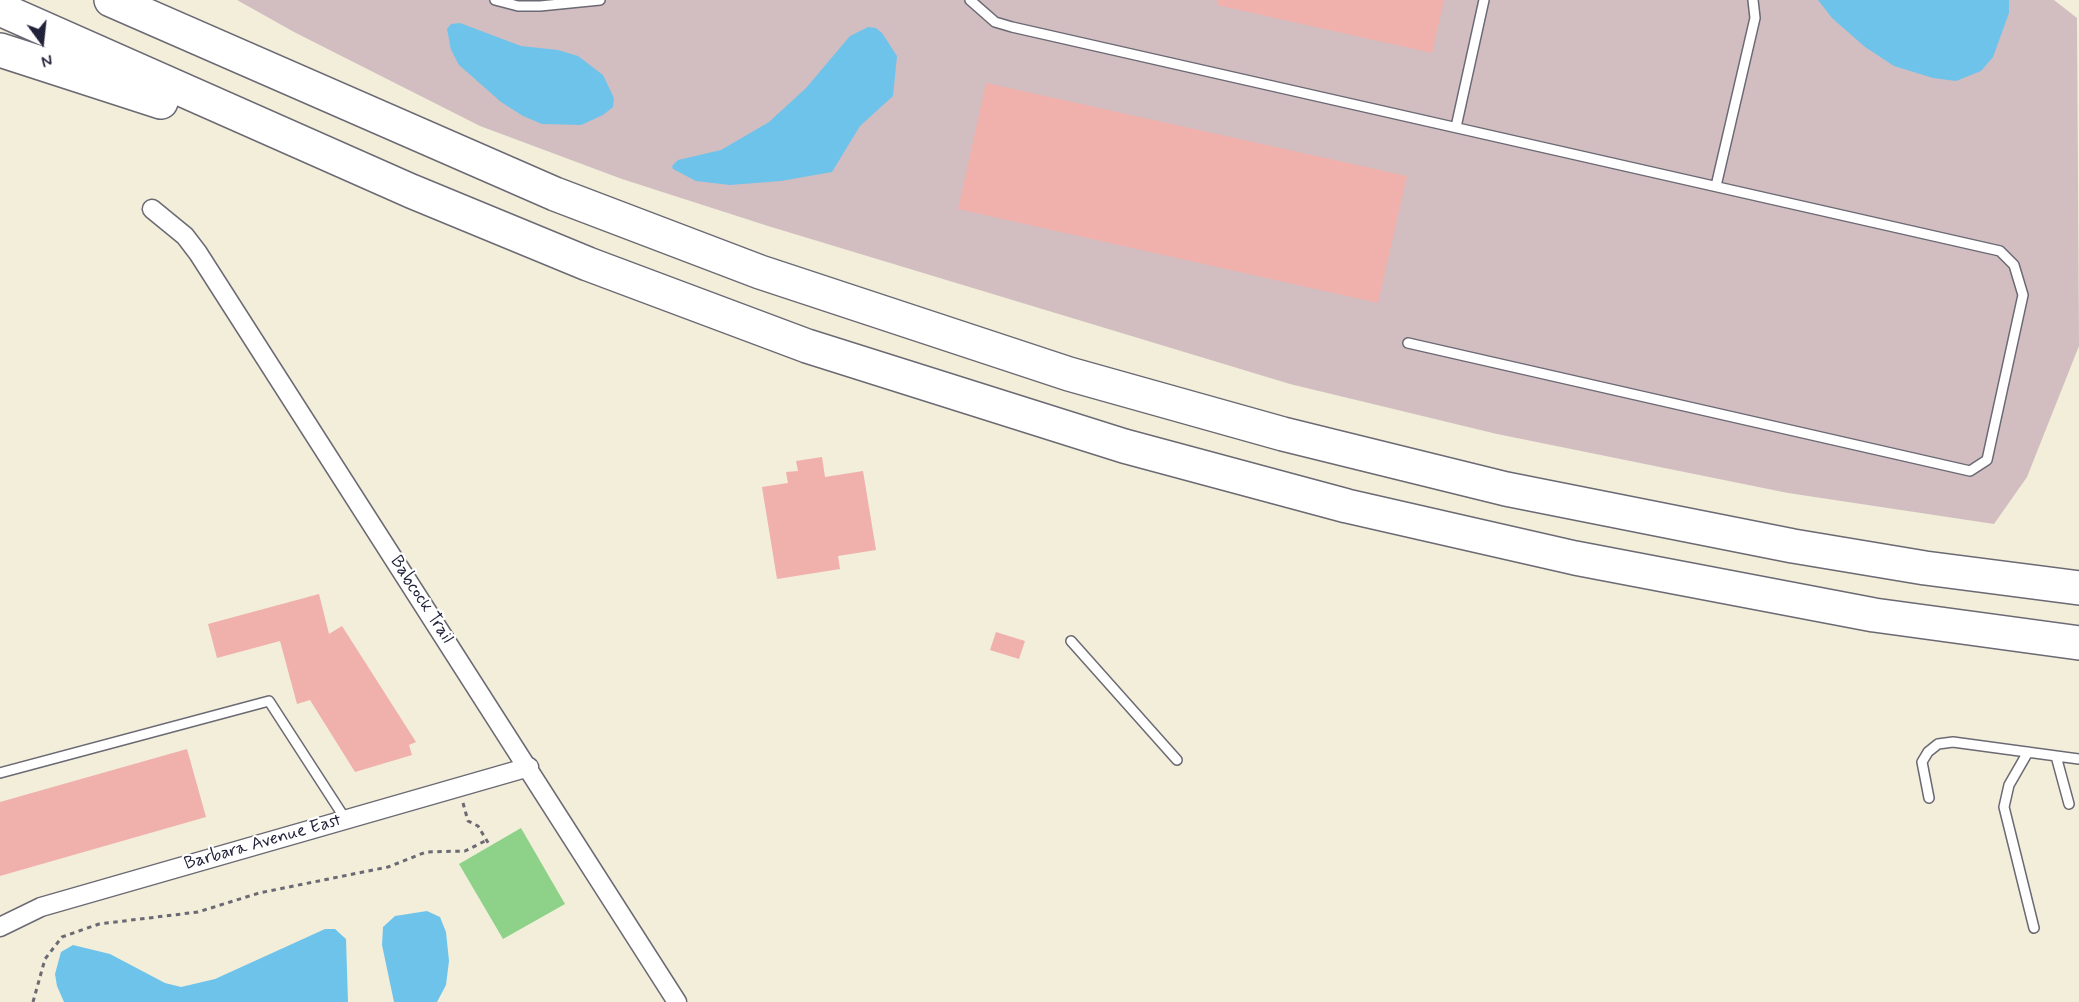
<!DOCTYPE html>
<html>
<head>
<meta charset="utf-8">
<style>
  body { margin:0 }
  #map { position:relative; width:2079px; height:1002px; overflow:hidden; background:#f2eeda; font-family:Mynerve,sans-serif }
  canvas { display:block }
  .north { position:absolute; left:12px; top:12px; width:60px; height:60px; -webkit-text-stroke:4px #fff; paint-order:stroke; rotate:165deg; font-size:16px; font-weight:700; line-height:24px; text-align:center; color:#22223b }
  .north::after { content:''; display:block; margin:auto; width:21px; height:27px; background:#22223b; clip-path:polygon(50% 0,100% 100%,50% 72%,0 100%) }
</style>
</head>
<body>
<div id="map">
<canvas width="2079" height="1002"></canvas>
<div class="north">N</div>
</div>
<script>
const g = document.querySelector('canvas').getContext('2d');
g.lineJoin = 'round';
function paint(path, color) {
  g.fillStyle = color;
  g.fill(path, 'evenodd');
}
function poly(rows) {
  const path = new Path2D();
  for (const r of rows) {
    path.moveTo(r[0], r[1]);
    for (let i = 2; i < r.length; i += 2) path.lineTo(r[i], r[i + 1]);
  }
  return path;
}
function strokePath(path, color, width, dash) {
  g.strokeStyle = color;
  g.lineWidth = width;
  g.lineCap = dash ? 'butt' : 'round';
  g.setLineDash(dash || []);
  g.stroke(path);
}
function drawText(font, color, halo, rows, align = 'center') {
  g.font = font + ' Mynerve,sans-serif';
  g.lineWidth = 4.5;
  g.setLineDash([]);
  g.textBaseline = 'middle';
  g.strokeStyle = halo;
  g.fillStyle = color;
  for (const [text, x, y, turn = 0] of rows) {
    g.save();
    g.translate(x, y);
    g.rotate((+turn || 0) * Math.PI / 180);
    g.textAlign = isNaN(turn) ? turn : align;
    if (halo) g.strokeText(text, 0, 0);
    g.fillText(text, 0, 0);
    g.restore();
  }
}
const industrial = poly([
  [237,0,2054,0,2077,18,2079,346,2027,477,1994,524,1788,493,1497,434,1290,384,768,226,622,179,480,126,294,32]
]);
const green = poly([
  [521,828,565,904,503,939,459,864]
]);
const water = poly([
  [1818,0,2009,0,2009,13,1993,57,1981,71,1956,81,1933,78,1894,66,1865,47,1832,18],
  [460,23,521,46,558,50,578,56,603,75,614,98,613,107,603,115,581,125,542,124,523,116,501,102,459,65,451,50,447,29,451,24],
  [868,27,876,28,882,33,897,56,893,96,860,126,832,172,781,181,730,185,696,181,673,169,672,166,678,160,721,150,769,122,806,88,850,36],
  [427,911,440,917,446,932,449,961,446,985,437,1002,394,1002,382,945,383,927,395,916],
  [325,929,335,929,346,939,348,1002,64,1002,57,986,55,974,61,952,73,945,110,954,165,983,181,987,215,979]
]);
const building = poly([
  [1218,0,1444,0,1432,53,1217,5],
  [986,83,1407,176,1378,303,958,209],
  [822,457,825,477,863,471,876,550,838,556,840,569,777,579,762,487,788,483,786,472,798,471,796,461],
  [319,594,329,634,342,626,416,742,409,745,412,755,355,772,310,700,297,704,280,641,217,658,208,624],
  [996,632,1025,641,1019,659,990,650],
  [187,749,206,817,0,876,0,802]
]);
const path = poly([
  [463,803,468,821,478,826,490,846],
  [33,1002,45,959,62,937,99,924,198,912,259,893,388,867,426,852,465,851,487,840]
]);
const lane = poly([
  [495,0,518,6,540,6,600,0],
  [970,0,995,22,1012,27,2000,251,2014,265,2023,295,1987,460,1970,471,1408,343],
  [1456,127,1484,0],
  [1716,186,1755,18,1753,0],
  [1071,641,1177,760],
  [2028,752,2009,785,2004,807,2034,928],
  [2056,756,2069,804],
  [0,773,269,701,346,820],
  [1929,798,1922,762,1928,752,1938,744,1953,742,2079,759]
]);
const street = poly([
  [152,209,185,236,198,253,677,1002],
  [0,927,41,907,529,767]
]);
const highway = poly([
  [111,0,555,194,760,272,1069,374,1283,434,1506,489,1793,546,1925,568,2079,588],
  [0,9,411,191,588,264,807,346,1124,446,1347,506,1575,558,1874,615,2079,643],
  [0,50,161,102]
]);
const streetNames = [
  ["Babcock Trail",421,600,57],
  ["Barbara Avenue East",263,843,-16]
];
paint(industrial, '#d2bec1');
paint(green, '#8ed28a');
paint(water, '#6ec3eb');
paint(building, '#f0b0ab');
strokePath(lane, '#6b6973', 12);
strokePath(street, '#6b6973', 21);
strokePath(highway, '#6b6973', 36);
strokePath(path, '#6b6973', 3, [4.5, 4.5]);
strokePath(lane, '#fff', 9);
strokePath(street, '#fff', 18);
strokePath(highway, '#fff', 33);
drawText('18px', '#22223b', '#fff', streetNames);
</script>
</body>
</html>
